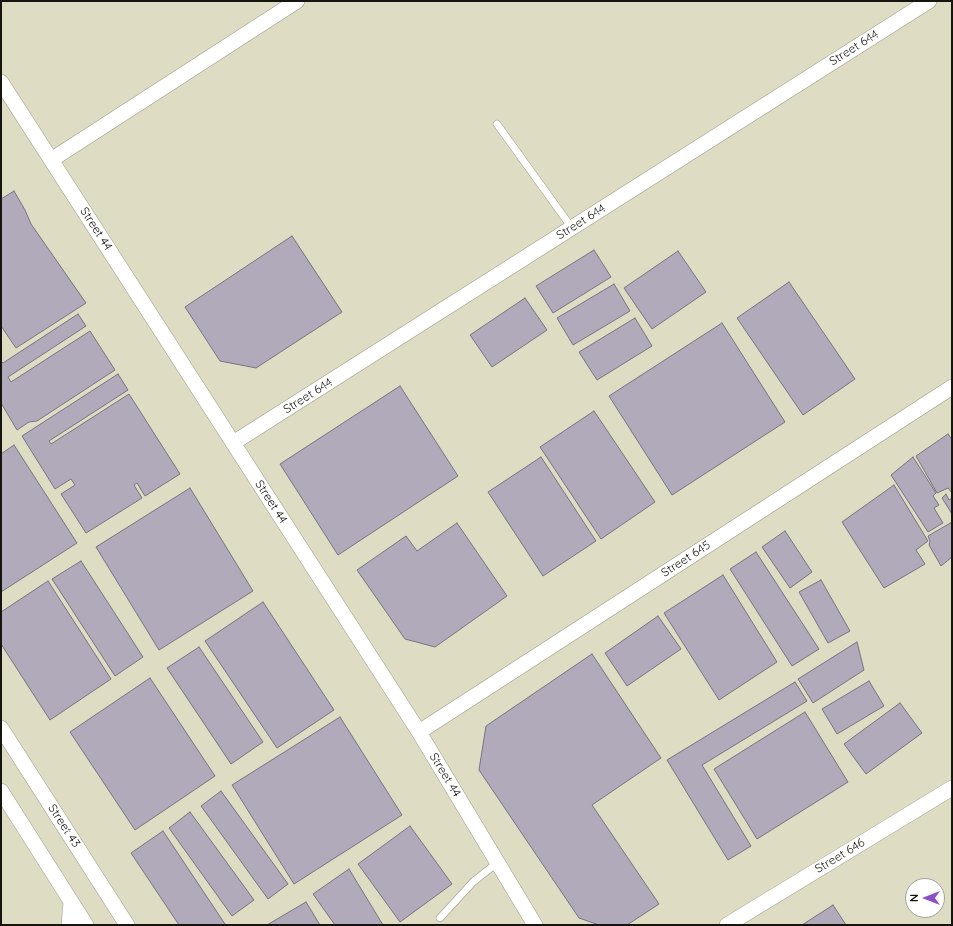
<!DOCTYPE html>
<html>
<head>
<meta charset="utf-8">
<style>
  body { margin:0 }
  #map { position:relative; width:953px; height:926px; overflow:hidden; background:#e6e4d2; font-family:Quicksand,sans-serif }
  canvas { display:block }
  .frame { position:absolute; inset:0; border:2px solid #15140e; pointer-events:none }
  .north { position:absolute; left:905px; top:878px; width:40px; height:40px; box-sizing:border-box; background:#fff; border:1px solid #a1a19f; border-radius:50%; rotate:270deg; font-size:11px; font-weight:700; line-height:16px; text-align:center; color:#15140e }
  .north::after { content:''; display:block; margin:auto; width:14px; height:18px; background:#8b4fc5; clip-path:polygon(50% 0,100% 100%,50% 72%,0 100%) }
</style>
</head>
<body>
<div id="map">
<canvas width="953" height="926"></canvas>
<div class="frame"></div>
<div class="north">N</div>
</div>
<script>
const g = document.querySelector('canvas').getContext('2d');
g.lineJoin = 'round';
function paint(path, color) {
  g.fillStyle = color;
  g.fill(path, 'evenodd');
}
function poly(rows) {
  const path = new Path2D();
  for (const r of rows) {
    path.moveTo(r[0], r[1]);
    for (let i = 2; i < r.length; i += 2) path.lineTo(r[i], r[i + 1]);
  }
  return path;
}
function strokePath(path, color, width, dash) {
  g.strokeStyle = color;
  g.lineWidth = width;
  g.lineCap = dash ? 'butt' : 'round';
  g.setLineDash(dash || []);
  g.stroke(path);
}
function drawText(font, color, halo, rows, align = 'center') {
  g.font = font + ' Quicksand,sans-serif';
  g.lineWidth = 4;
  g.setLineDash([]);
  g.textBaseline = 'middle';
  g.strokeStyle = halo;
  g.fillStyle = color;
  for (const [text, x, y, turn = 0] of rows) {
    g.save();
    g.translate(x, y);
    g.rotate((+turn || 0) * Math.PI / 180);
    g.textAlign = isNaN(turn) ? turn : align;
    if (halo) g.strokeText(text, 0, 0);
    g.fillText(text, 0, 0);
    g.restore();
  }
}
const built = poly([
  [1,1,952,1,952,925,1,925],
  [913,886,937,886,937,910,913,910]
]);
const building = poly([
  [14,191,25,210,31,224,86,303,16,348,1,326,1,199,14,191],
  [292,236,342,312,256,368,220,361,185,307,292,236],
  [594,250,611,277,553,313,536,286,594,250],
  [678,251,706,292,652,329,624,288,678,251],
  [789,282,855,379,803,415,737,318,789,282],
  [614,284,630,311,573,345,557,318,614,284],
  [525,298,547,330,492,367,470,335,525,298],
  [78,314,86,326,8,377,11,382,90,331,115,370,37,421,29,422,17,430,1,403,1,361,3,363,78,314],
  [635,318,652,346,597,380,579,352,635,318],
  [722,323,785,422,672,495,609,396,722,323],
  [118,374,128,390,49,441,51,444,129,394,180,474,145,496,137,483,134,485,142,498,86,533,61,494,75,485,71,479,55,489,22,436,118,374],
  [400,386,458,476,338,555,280,464,400,386],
  [594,411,655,502,601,539,540,447,594,411],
  [948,434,952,440,952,493,948,488,937,493,916,456,948,434],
  [14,445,77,543,1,592,1,454,14,445],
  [541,457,596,541,543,576,488,492,541,457],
  [913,457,936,493,933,496,939,505,934,508,943,523,928,532,891,475,913,457],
  [894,485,928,541,916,550,925,564,884,588,842,522,894,485],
  [190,488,253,591,159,650,96,547,190,488],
  [946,494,949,500,952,498,952,514,942,498,946,494],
  [952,522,952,557,941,566,929,545,930,541,928,536,952,522],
  [457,523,507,596,435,647,405,639,357,570,406,536,417,551,457,523],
  [785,531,812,572,790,588,762,547,785,531],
  [756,552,819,649,792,666,730,569,756,552],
  [81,561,143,657,115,676,52,579,81,561],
  [723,575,777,662,719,700,664,613,723,575],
  [821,580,850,631,828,643,799,592,821,580],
  [48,581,111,679,50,720,1,644,1,612,48,581],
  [263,602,334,710,277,748,205,641,263,602],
  [658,616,681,649,627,686,605,653,658,616],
  [857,642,864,670,813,703,798,679,857,642],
  [199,647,263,742,231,764,167,668,199,647],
  [592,654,661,758,592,805,659,904,627,925,599,925,579,918,479,770,486,726,592,654],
  [150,678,215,776,135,830,70,732,150,678],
  [869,681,884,706,837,734,822,709,869,681],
  [795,682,807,701,702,765,751,846,728,860,667,760,795,682],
  [900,703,922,733,866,774,844,744,900,703],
  [805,712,848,782,757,839,714,769,805,712],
  [340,717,402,815,294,884,232,785,340,717],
  [221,791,288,884,268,899,201,806,221,791],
  [190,812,254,900,232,916,169,828,190,812],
  [410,826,452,884,400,922,358,864,410,826],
  [163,831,225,924,223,925,179,925,131,853,163,831],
  [349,869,383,925,335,925,313,894,349,869],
  [306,902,320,925,267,925,306,902],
  [833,905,846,925,802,925,833,905]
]);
const lane = poly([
  [497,124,572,228],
  [440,918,473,882,497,863]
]);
const street = poly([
  [1,82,419,732,535,925],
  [51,160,297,1],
  [233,443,929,1],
  [1,728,127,925],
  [419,732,952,387],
  [1,791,86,925],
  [69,925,71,902],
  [727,925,952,788]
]);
const streetNames = [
  ["Street 644",854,48,-32],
  ["Street 644",581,222,-32],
  ["Street 44",96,229,57],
  ["Street 644",308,396,-32],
  ["Street 44",271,502,57],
  ["Street 645",686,559,-33],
  ["Street 44",445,775,59],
  ["Street 43",64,826,57],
  ["Street 646",840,856,-31]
];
paint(built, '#dedcc2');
paint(building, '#b1aaba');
strokePath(building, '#797382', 1);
strokePath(lane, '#9c9a89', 8);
strokePath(street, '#9c9a89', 16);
strokePath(lane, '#fff', 7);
strokePath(street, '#fff', 15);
drawText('12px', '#15140e', '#fff', streetNames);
</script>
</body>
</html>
